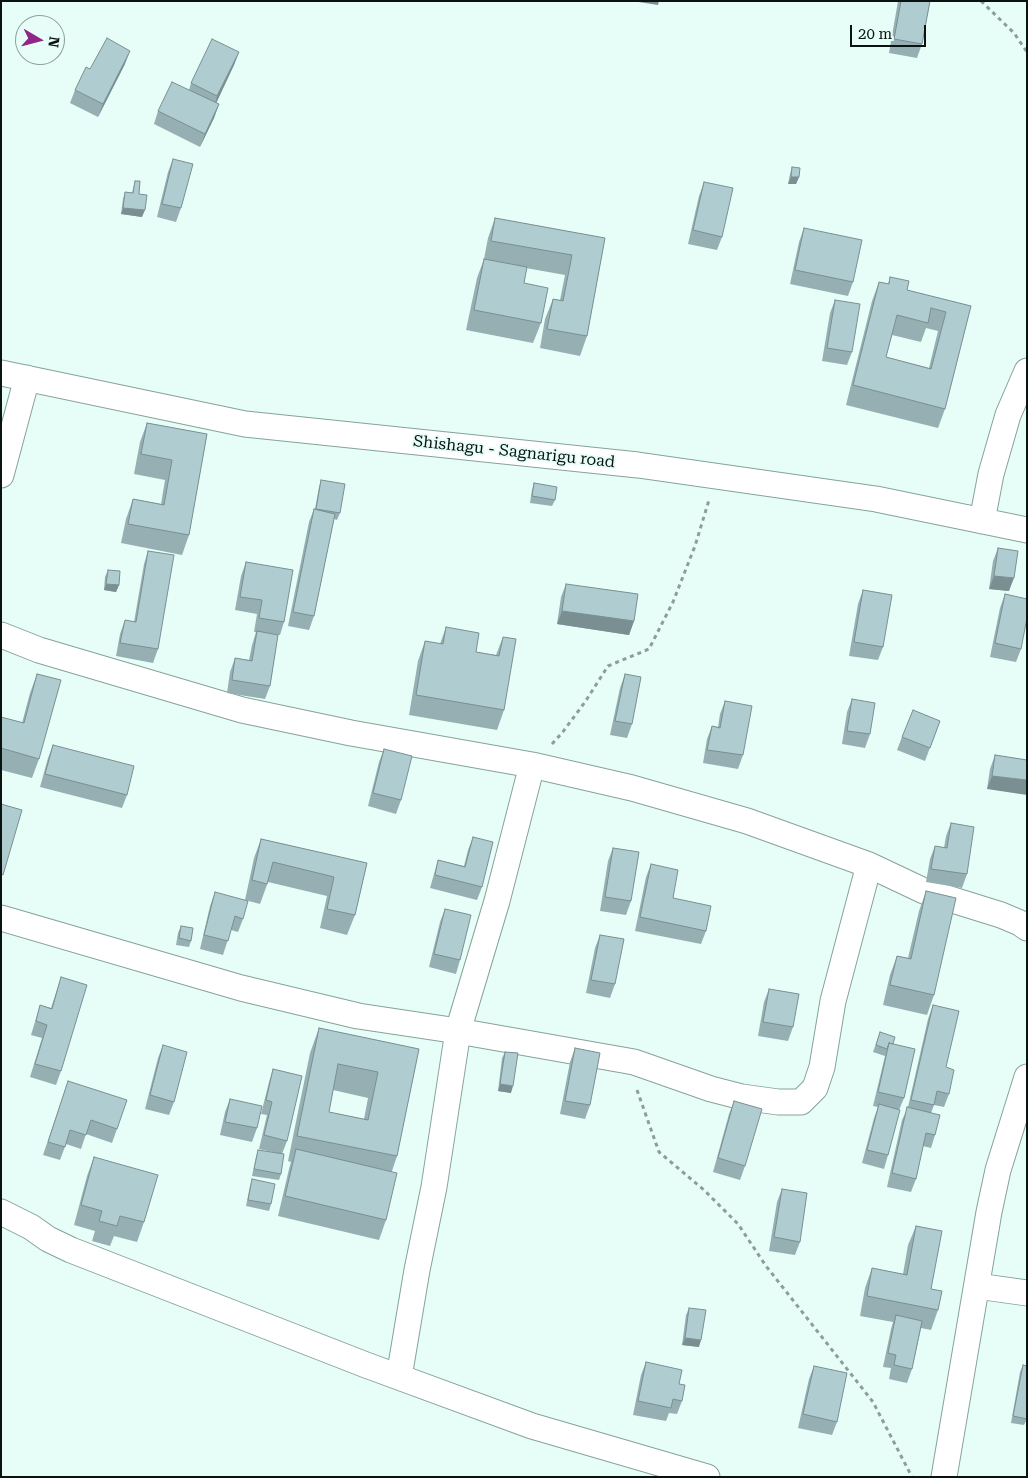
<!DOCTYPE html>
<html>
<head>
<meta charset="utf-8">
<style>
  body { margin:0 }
  #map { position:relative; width:1028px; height:1478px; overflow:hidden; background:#e7fef8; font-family:"Roboto Serif",serif }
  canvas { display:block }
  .frame { position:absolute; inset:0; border:2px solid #091310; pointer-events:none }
  .north { position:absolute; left:15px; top:15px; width:50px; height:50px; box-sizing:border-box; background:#e7fef8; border:1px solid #8ea09b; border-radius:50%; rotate:98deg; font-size:14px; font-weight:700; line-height:20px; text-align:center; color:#091310 }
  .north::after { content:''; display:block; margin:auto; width:18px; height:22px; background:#912688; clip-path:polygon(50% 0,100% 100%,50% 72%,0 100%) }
  .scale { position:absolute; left:850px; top:25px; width:76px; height:22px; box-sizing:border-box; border:2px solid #091310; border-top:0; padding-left:6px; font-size:15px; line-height:18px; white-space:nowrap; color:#091310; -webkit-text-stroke:4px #e7fef8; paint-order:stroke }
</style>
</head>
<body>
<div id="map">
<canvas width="1028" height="1478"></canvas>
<div class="frame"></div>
<div class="north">N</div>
<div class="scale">20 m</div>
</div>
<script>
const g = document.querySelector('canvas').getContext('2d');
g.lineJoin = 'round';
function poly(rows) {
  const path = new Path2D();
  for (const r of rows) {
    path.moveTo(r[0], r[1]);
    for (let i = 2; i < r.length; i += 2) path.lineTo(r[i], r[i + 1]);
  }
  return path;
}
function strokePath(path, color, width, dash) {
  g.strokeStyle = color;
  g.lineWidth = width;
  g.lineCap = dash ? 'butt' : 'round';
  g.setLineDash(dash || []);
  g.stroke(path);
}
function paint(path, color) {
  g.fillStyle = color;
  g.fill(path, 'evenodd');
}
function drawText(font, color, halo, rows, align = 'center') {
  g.font = font + ' "Roboto Serif",serif';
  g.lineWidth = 4;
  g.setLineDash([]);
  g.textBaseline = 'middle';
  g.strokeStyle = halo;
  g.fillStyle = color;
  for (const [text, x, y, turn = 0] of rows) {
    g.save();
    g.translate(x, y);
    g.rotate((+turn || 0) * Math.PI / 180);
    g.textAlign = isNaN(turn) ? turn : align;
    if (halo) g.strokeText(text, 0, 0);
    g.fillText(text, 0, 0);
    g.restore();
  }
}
const path = poly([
  [981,1,1014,33,1027,52],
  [552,744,562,733,585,702,608,666,649,649,673,602,695,546,709,500],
  [637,1090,659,1152,704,1190,738,1224,766,1266,873,1402,912,1477]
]);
const minor = poly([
  [1,373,245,424,638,465,876,499,1027,530],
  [1,475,27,378],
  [982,521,991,474,1008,415,1027,371],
  [1,635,39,650,242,710,351,733,532,765,632,788,747,821,869,865,924,891,1001,915,1020,923,1027,928],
  [1,918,241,988,358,1016,458,1031,634,1062,711,1089,742,1097,778,1102,801,1102,815,1088,822,1067,833,1001,869,865],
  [1,1212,31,1227,48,1239,71,1250,366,1365,532,1426,707,1477],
  [977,1286,1027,1293],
  [399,1377,417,1270,434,1187,458,1031,497,901,532,765],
  [944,1477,989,1212,998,1170,1027,1077]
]);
const wall = poly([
  [898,1,930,1,922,44,917,58,889,53],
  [239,52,234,65,216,103,219,104,214,118,200,147,154,124,158,111,189,90,191,83],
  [125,64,98,117,70,103,75,90,90,69],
  [173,159,181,208,176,222,157,217,168,172],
  [792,167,799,177,796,184,788,184,790,174],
  [135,181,139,194,142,217,121,214,123,199,125,192,132,193],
  [704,182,722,237,717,250,688,244,699,196],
  [495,218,605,238,587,336,580,356,540,348,545,319,553,299,560,300,565,275,526,268,524,283,541,323,533,343,466,330,477,278,484,259,488,238],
  [804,228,853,282,848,296,790,284,799,242],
  [890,277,907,290,971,306,945,409,938,428,846,405,872,301,879,282,888,284],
  [926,328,938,331,929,368,886,357,892,335,921,342],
  [835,300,852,352,847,365,822,361,830,313],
  [147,423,207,434,189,535,182,555,121,543,126,519,133,499,161,504,165,480,134,474,140,442],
  [321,480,340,513,337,520,334,519,314,616,309,630,288,626,309,522,314,509,315,509,319,487],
  [534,483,555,500,552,506,530,503,532,490],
  [998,548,1009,591,989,589,993,561],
  [148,551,158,649,153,663,116,656,120,634,125,620,134,622,144,564],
  [246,562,284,622,280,635,278,635,270,686,265,699,227,693,230,672,235,658,249,660,252,645,256,632,254,632,257,614,235,610,241,576],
  [108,570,119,585,116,592,104,590,105,577],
  [566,584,634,621,629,635,557,624,561,597],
  [863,590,883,647,878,660,849,656,858,604],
  [1005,594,1021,649,1016,662,990,657,1000,608],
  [446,627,476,652,496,655,503,637,504,710,497,730,409,715,418,661,425,641,440,644],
  [37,674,39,759,32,778,1,770,1,717,22,723,30,693],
  [625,674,632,724,627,738,610,735,620,688],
  [852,699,870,734,865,748,842,744,847,712],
  [725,701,743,755,738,769,703,763,707,739,712,726,718,727,720,714],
  [940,721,925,761,897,750,902,737],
  [53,745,127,795,122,808,40,787,48,758],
  [384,749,401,800,396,814,368,806,379,762],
  [995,755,1027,760,987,789,990,769],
  [951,823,967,874,962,888,926,882,930,859,935,846,944,848,946,836],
  [473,837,482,887,477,900,430,888,438,860,464,866,468,850],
  [261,839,367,863,355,915,347,935,320,928,327,896,268,882,260,904,245,900,254,858],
  [613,848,631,901,626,915,600,911,608,861],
  [651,864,673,898,706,931,701,944,635,931,646,877],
  [926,891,934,995,927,1015,883,1005,890,975,897,956,908,958,919,911],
  [215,892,243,919,238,932,231,930,223,955,200,949,210,906],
  [445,909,460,960,456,974,429,967,440,922],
  [181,926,191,941,189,947,176,945,178,933],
  [600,935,615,984,610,998,586,993,595,948],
  [61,977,61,1071,56,1085,30,1077,42,1038,31,1035,40,1005,51,1008],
  [769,989,793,1027,788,1041,758,1036,764,1002],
  [933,1005,946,1067,949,1094,944,1107,934,1105,931,1113,935,1135,931,1148,923,1146,916,1179,911,1192,887,1187,902,1120,908,1107,928,1019],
  [319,1028,419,1049,397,1156,392,1171,386,1220,379,1240,278,1216,289,1169,291,1162,288,1161,310,1053],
  [333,1090,368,1098,364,1119,329,1112],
  [880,1032,893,1044,904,1098,899,1110,888,1155,884,1169,862,1163,874,1118,878,1107,873,1106,885,1056,873,1052],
  [163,1045,174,1102,169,1115,145,1109,158,1058],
  [575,1048,590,1105,585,1119,560,1114,570,1062],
  [505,1052,511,1093,498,1091,502,1058],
  [273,1069,287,1141,282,1154,281,1174,279,1180,252,1176,256,1157,258,1150,277,1153,259,1149,267,1115,261,1114,269,1082],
  [68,1081,117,1129,112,1143,86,1134,81,1149,66,1144,60,1160,43,1155],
  [230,1099,257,1128,252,1142,220,1135,225,1112],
  [734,1101,745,1166,740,1180,713,1172,729,1114],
  [94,1157,144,1222,137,1242,114,1236,110,1246,92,1241,95,1231,74,1225,87,1176],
  [252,1179,271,1204,269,1211,246,1206,250,1186],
  [782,1189,800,1242,795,1255,769,1251,777,1202],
  [916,1226,931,1289,938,1310,931,1330,921,1328,912,1369,907,1383,889,1379,891,1368,883,1367,891,1329,893,1322,860,1316,865,1288,872,1268,903,1274,908,1245],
  [689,1308,699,1347,682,1345,686,1315],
  [646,1362,679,1384,682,1401,677,1414,669,1413,666,1421,633,1415,641,1375],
  [1023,1365,1027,1419,1024,1425,1011,1423,1020,1372],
  [814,1366,837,1422,832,1435,798,1428,809,1379]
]);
const shadedWall = poly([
  [632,1,659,1,658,5],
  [130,51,125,64,98,117,103,104],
  [239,52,234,65,213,110,217,96],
  [219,104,214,118,200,147,205,134],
  [791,177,799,177,796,184,788,184],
  [123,208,145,210,142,217,121,214],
  [994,576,1014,578,1009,591,989,589],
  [106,584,119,585,116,592,104,590],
  [562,611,634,621,629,635,557,624],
  [992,776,1027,780,1027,795,987,789],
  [500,1084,513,1086,511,1093,498,1091],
  [685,1338,701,1340,699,1347,682,1345]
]);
const building = poly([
  [901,1,930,1,922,44,894,39,901,1],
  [107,38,130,51,103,104,75,90,86,67,90,69,107,38],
  [212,39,239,52,217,96,191,83,212,39],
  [172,82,219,104,205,134,158,111,172,82],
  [173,159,193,164,181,208,162,204,173,159],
  [792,167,800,168,799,177,791,177,792,167],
  [135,181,140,181,139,194,147,195,145,210,123,208,125,192,133,193,135,181],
  [704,182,733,188,722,237,693,230,704,182],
  [495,218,605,238,587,336,547,329,553,299,563,301,572,255,491,241,495,218],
  [804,228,862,240,853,282,795,270,804,228],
  [484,259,527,267,524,283,548,288,541,323,474,310,484,259],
  [890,277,909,281,907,290,971,306,945,409,853,385,879,282,889,284,890,277],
  [931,308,946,312,931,369,886,357,897,315,928,323,931,308],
  [835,300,860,304,852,352,827,348,835,300],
  [147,423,207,434,189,535,128,524,133,499,164,505,172,460,141,454,147,423],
  [321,480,345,484,340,513,316,509,321,480],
  [534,483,557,487,555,500,532,496,534,483],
  [314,509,335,514,314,616,293,612,314,509],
  [998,548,1018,551,1014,578,994,576,998,548],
  [148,551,174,555,158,649,120,643,125,620,136,622,148,551],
  [246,562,293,570,284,622,259,618,262,600,240,597,246,562],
  [108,570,120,571,119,585,106,584,108,570],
  [566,584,638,594,634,621,562,611,566,584],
  [863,590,892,595,883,647,854,642,863,590],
  [1005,594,1027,599,1027,618,1021,649,995,643,1005,594],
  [446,627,479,633,476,652,499,656,503,637,516,639,504,710,416,695,425,641,443,644,446,627],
  [257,631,278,635,270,686,232,680,235,658,252,661,257,631],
  [37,674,61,680,39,759,1,748,1,717,24,723,37,674],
  [625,674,641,677,632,724,615,721,625,674],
  [852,699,875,703,870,734,847,731,852,699],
  [725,701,752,706,743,755,707,750,712,726,720,728,725,701],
  [913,710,940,721,930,748,902,737,913,710],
  [53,745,134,766,127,795,45,774,53,745],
  [384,749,412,756,401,800,373,793,384,749],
  [995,755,1027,760,1027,780,992,776,995,755],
  [1,804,22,810,3,875,1,874,1,804],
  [951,823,974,827,967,874,931,869,935,846,947,848,951,823],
  [473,837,493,842,482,887,435,875,438,860,465,867,473,837],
  [261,839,367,863,355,915,327,909,334,877,273,862,267,884,252,880,261,839],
  [613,848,639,852,631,901,605,897,613,848],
  [651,864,678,870,673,898,711,906,706,931,640,917,651,864],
  [926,891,956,898,934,995,890,985,897,956,911,959,926,891],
  [215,892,248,901,243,919,235,916,228,941,204,935,215,892],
  [445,909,471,915,460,960,434,954,445,909],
  [181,926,193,928,191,941,179,938,181,926],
  [600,935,624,939,615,984,591,980,600,935],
  [61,977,87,985,61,1071,35,1064,47,1025,36,1021,40,1005,52,1009,61,977],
  [769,989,799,994,793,1027,763,1022,769,989],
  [933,1005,959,1011,946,1067,954,1070,949,1094,937,1091,934,1105,911,1100,933,1005],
  [319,1028,419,1049,397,1156,297,1136,319,1028],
  [338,1064,378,1072,368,1120,329,1112,338,1064],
  [880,1032,895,1037,893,1044,889,1043,887,1049,876,1045,880,1032],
  [889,1043,915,1049,904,1098,878,1092,889,1043],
  [163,1045,187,1052,174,1102,150,1095,163,1045],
  [575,1048,600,1053,590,1105,565,1101,575,1048],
  [505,1052,518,1053,513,1086,500,1084,505,1052],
  [273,1069,302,1076,287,1141,264,1135,272,1102,266,1100,273,1069],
  [68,1081,127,1100,117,1129,91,1120,86,1135,70,1130,65,1147,48,1142,68,1081],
  [230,1099,262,1106,257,1128,225,1122,230,1099],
  [734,1101,762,1109,745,1166,718,1158,734,1101],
  [879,1104,900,1110,888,1155,867,1150,879,1104],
  [907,1107,940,1115,935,1135,926,1133,916,1179,892,1173,907,1107],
  [296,1149,397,1173,386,1220,285,1196,296,1149],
  [258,1150,284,1154,281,1174,254,1169,258,1150],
  [94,1157,158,1175,144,1222,120,1216,117,1226,99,1221,102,1211,81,1205,94,1157],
  [252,1179,275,1184,271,1204,248,1200,252,1179],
  [782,1189,807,1193,800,1242,774,1237,782,1189],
  [916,1226,942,1231,931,1289,942,1291,938,1310,867,1296,872,1268,907,1275,916,1226],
  [689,1308,706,1310,701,1340,685,1338,689,1308],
  [896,1315,922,1321,912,1369,894,1365,896,1355,888,1353,896,1315],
  [646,1362,682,1370,679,1384,685,1385,682,1401,673,1399,671,1408,638,1401,646,1362],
  [1023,1365,1027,1366,1027,1419,1013,1416,1023,1365],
  [814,1366,847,1373,837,1422,803,1414,814,1366]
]);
const streetNames = [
  ["Shishagu - Sagnarigu road",514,452,6]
];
strokePath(minor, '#87a29b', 27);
strokePath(path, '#8c9e99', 3, [4, 4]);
strokePath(minor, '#fff', 25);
paint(wall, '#96afb3');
paint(shadedWall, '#7a8f92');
paint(building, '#afccd0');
strokePath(building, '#7a8f92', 1);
drawText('16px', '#091310', '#e7fef8', streetNames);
</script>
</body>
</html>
